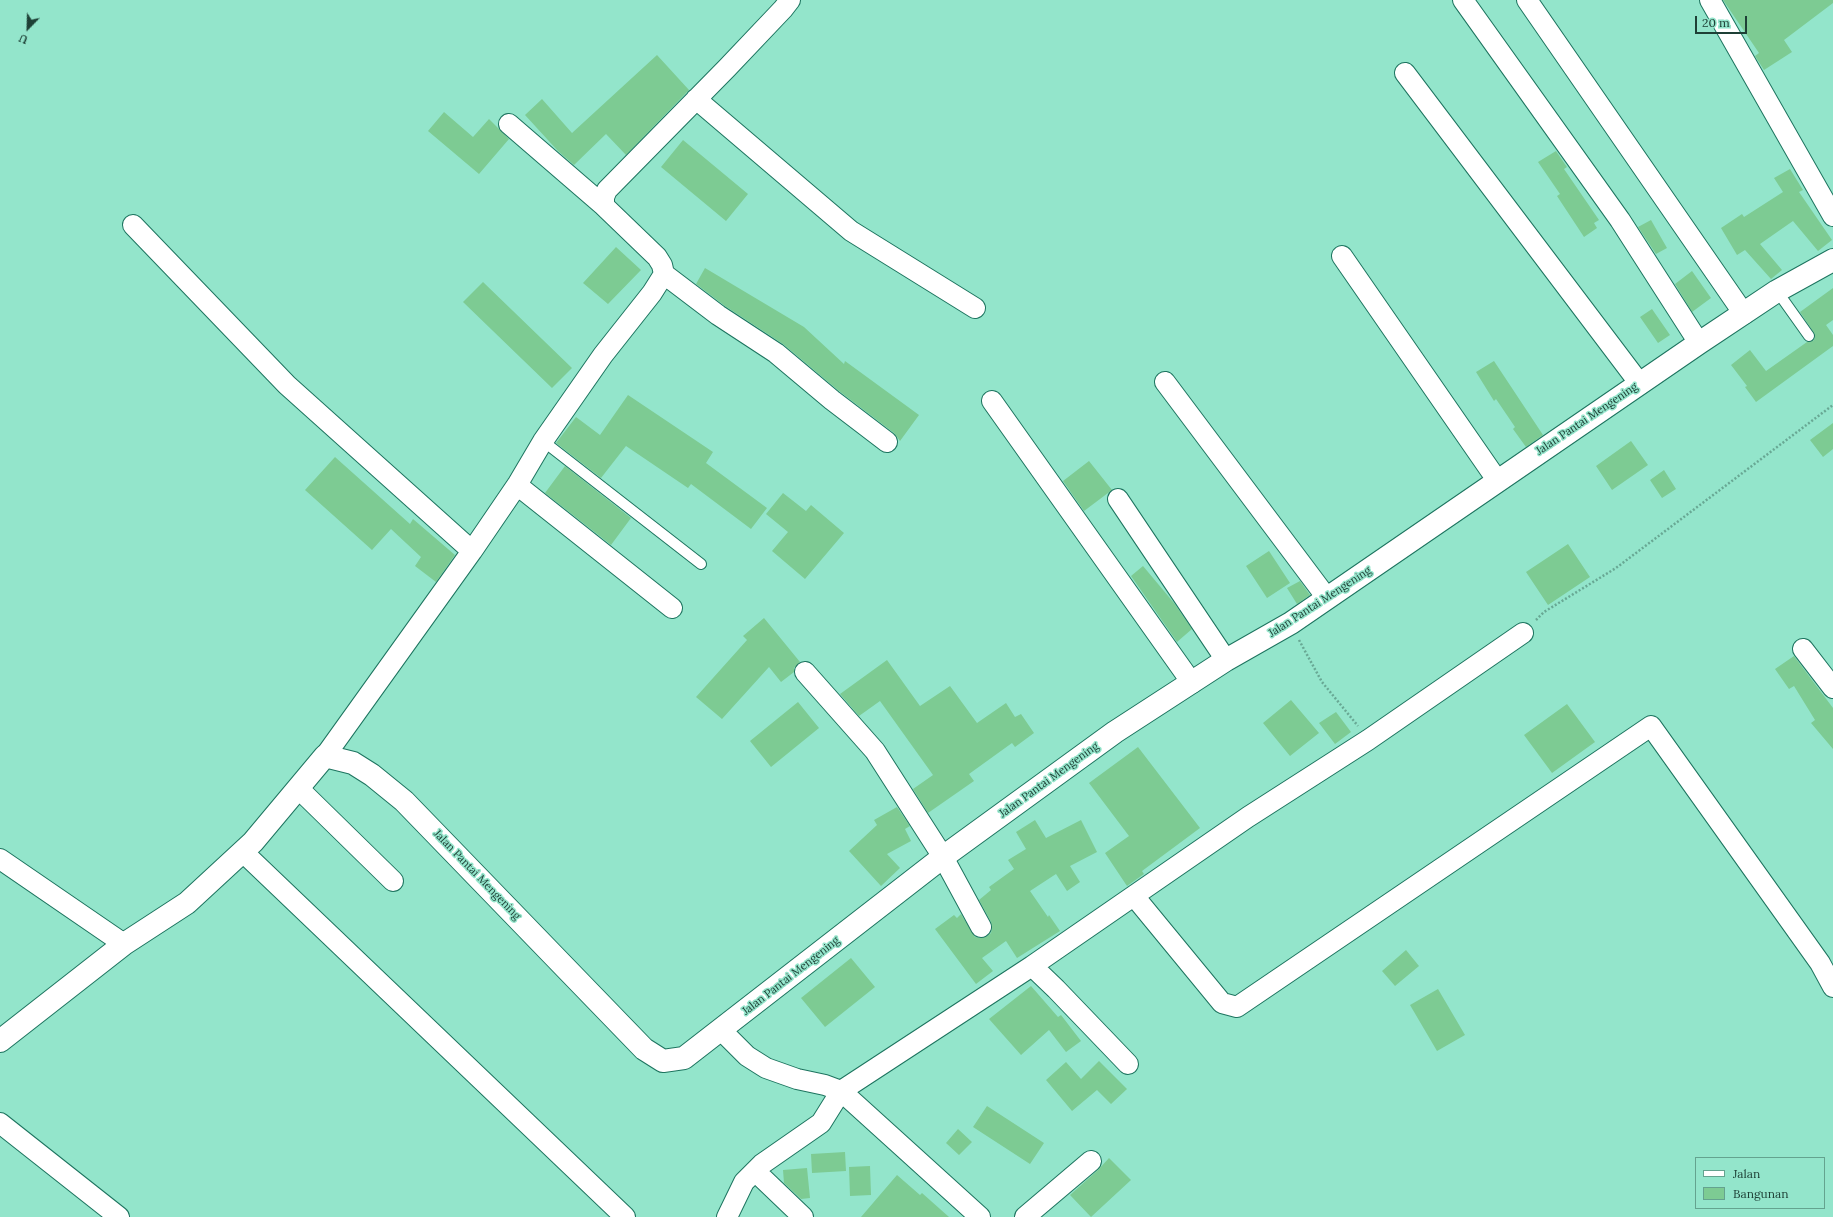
<!DOCTYPE html>
<html>
<head>
<meta charset="utf-8">
<style>
  body { margin:0 }
  #map { position:relative; width:1833px; height:1217px; overflow:hidden; background:#93e5cb; font-family:Lora,serif }
  canvas { display:block }
  .legend { position:absolute; left:1695px; top:1157px; width:130px; height:52px; box-sizing:border-box; background:#93e5cb; border:1px solid #64a38f; margin:0; padding:5px 7px; list-style:none; font-size:12px; color:#1e4036 }
  .legend li { display:flex; align-items:center; gap:8px; height:20px }
  .legend b { width:20px; border:1px solid #64a38f }
  .north { position:absolute; left:8px; top:8px; width:40px; height:40px; -webkit-text-stroke:3px #93e5cb; paint-order:stroke; rotate:203deg; font-size:11px; font-weight:700; line-height:16px; text-align:center; color:#1e4036 }
  .north::after { content:''; display:block; margin:auto; width:14px; height:18px; background:#1e4036; clip-path:polygon(50% 0,100% 100%,50% 72%,0 100%) }
  .scale { position:absolute; left:1695px; top:16px; width:52px; height:18px; box-sizing:border-box; border:2px solid #1e4036; border-top:0; padding-left:5px; font-size:12px; line-height:14px; white-space:nowrap; color:#1e4036; -webkit-text-stroke:3px #93e5cb; paint-order:stroke }
</style>
</head>
<body>
<div id="map">
<canvas width="1833" height="1217"></canvas>
<ul class="legend">
<li><b style="height:5px;background:#fff"></b>Jalan</li>
<li><b style="height:11px;background:#7dcb93"></b>Bangunan</li>
</ul>
<div class="north">U</div>
<div class="scale">20 m</div>
</div>
<script>
const g = document.querySelector('canvas').getContext('2d');
g.lineJoin = 'round';
function paint(path, color) {
  g.fillStyle = color;
  g.fill(path, 'evenodd');
}
function poly(rows) {
  const path = new Path2D();
  for (const r of rows) {
    path.moveTo(r[0], r[1]);
    for (let i = 2; i < r.length; i += 2) path.lineTo(r[i], r[i + 1]);
  }
  return path;
}
function strokePath(path, color, width, dash) {
  g.strokeStyle = color;
  g.lineWidth = width;
  g.lineCap = dash ? 'butt' : 'round';
  g.setLineDash(dash || []);
  g.stroke(path);
}
function drawText(font, color, halo, rows, align = 'center') {
  g.font = font + ' Lora,serif';
  g.lineWidth = 3;
  g.setLineDash([]);
  g.textBaseline = 'middle';
  g.strokeStyle = halo;
  g.fillStyle = color;
  for (const [text, x, y, turn = 0] of rows) {
    g.save();
    g.translate(x, y);
    g.rotate((+turn || 0) * Math.PI / 180);
    g.textAlign = isNaN(turn) ? turn : align;
    if (halo) g.strokeText(text, 0, 0);
    g.fillText(text, 0, 0);
    g.restore();
  }
}
const building = poly([
  [1723,0,1833,0,1833,3,1784,40,1792,52,1764,70,1755,56,1759,53],
  [657,55,689,90,626,155,606,134,574,165,558,151,525,115,542,99,572,133],
  [444,112,473,137,489,119,509,139,479,174,428,131],
  [683,140,748,194,726,221,661,167],
  [1556,151,1567,167,1564,169,1599,220,1594,223,1597,228,1584,237,1557,196,1560,194,1538,162],
  [1790,169,1803,190,1799,192,1832,240,1818,251,1793,221,1760,244,1782,270,1771,279,1745,250,1737,255,1721,228,1742,214,1744,217,1783,192,1774,178],
  [1651,220,1667,248,1656,254,1638,227],
  [616,247,641,270,608,304,583,283],
  [705,268,804,327,844,364,845,361,919,415,900,441,894,433,839,391,783,344,725,306,696,284],
  [1692,271,1711,298,1692,312,1675,284],
  [483,282,572,368,552,388,463,302],
  [1833,288,1833,320,1826,325,1833,335,1833,346,1756,402,1745,387,1747,386,1731,365,1750,350,1766,371,1807,342,1813,341,1815,338,1814,333,1800,312],
  [1652,309,1670,335,1658,343,1640,317],
  [1494,361,1543,435,1526,447,1513,429,1515,427,1496,399,1494,401,1476,372],
  [628,395,713,452,706,463,767,508,751,529,691,484,688,488,626,446,601,478,556,443,576,417,600,435],
  [1833,423,1833,449,1823,457,1810,440],
  [1631,441,1648,465,1612,490,1596,466],
  [335,457,410,524,413,519,455,555,436,582,415,566,421,557,391,529,372,550,305,490],
  [1089,461,1112,490,1084,511,1063,481],
  [565,466,631,518,611,545,545,493],
  [1664,470,1676,489,1662,498,1650,480],
  [783,493,806,511,811,505,844,533,805,579,772,551,788,532,766,514],
  [1568,544,1590,577,1548,605,1526,572],
  [1269,551,1290,583,1267,598,1246,566],
  [1143,566,1174,603,1192,629,1177,642,1131,576],
  [1300,581,1310,595,1297,604,1287,588],
  [764,618,800,662,794,668,794,672,781,682,769,667,722,719,696,697,747,640,743,636],
  [1794,656,1833,708,1833,749,1811,723,1815,720,1794,686,1789,689,1775,669],
  [887,660,920,706,950,686,977,723,1006,703,1015,717,1021,714,1034,733,1015,747,1012,743,969,774,974,781,928,813,913,789,933,775,880,701,859,716,840,694],
  [1291,700,1319,733,1290,756,1263,723],
  [798,702,819,728,771,767,750,741],
  [1567,704,1595,742,1552,773,1524,735],
  [1336,712,1351,732,1335,744,1319,723],
  [1138,747,1200,828,1142,871,1144,874,1127,886,1105,853,1129,836,1089,783],
  [897,807,910,826,905,829,911,841,887,854,900,868,881,886,849,851,877,825,874,820],
  [1035,820,1046,838,1081,820,1097,852,1070,866,1080,882,1067,891,1056,874,1030,891,1048,917,1049,915,1060,931,1017,958,1006,941,982,958,993,971,976,984,935,929,954,915,957,918,961,914,975,937,981,938,986,937,991,933,992,928,991,922,979,900,991,890,989,887,1014,869,1008,860,1026,849,1016,832],
  [1406,950,1419,966,1395,986,1382,971],
  [851,958,875,987,825,1027,801,998],
  [1031,986,1058,1017,1061,1015,1081,1041,1066,1052,1049,1030,1021,1055,989,1019],
  [1438,989,1465,1035,1437,1051,1410,1005],
  [1099,1061,1127,1089,1111,1104,1097,1090,1072,1111,1046,1080,1066,1062,1081,1079],
  [987,1106,1044,1143,1030,1164,973,1127],
  [958,1129,972,1142,959,1155,946,1143],
  [845,1152,846,1171,812,1173,811,1154],
  [1109,1158,1131,1180,1091,1217,1070,1195,1098,1170],
  [870,1166,871,1195,850,1196,849,1167],
  [807,1168,810,1198,801,1199,784,1183,783,1170],
  [897,1175,920,1195,922,1193,949,1217,861,1217]
]);
const path = poly([
  [1536,620,1544,612,1616,568,1833,405],
  [1299,640,1322,682,1358,726]
]);
const service = poly([
  [1777,291,1809,336],
  [543,441,701,564]
]);
const minor = poly([
  [1463,0,1620,220,1699,343],
  [1527,0,1744,314],
  [1710,0,1833,216],
  [1405,73,1640,384],
  [696,99,851,231,975,308],
  [509,124,604,206],
  [133,225,287,385,472,551],
  [1342,256,1497,480],
  [664,274,718,315,776,353,832,400,887,442],
  [1165,382,1327,598],
  [992,401,1192,683],
  [517,485,672,608],
  [1118,499,1226,660],
  [1803,649,1833,688],
  [805,672,875,751,943,857,981,927],
  [325,756,472,551,517,485,543,441,603,355,652,293,664,274,662,265,657,257,604,206,604,197,607,190,727,68,783,9,790,0],
  [298,788,393,881],
  [243,852,625,1217],
  [0,859,124,944],
  [1134,896,1222,1003,1237,1007,1651,726,1820,963,1833,987],
  [1032,966,1056,989,1128,1064],
  [722,1031,747,1056,766,1068,797,1079,825,1085,841,1091,980,1217],
  [0,1123,119,1217],
  [755,1171,803,1217],
  [727,1217,744,1182,762,1164,821,1123,841,1091,1032,966,1248,817,1368,740,1523,633],
  [1025,1217,1091,1161]
]);
const tertiary = poly([
  [0,1041,124,944,187,903,253,842,325,756,353,763,372,775,404,801,644,1049,663,1061,684,1058,943,857,1115,732,1226,660,1291,623,1699,343,1777,291,1833,260]
]);
const streetNames = [
  ["Jalan Pantai Mengening",1587,419,-34],
  ["Jalan Pantai Mengening",1320,602,-33],
  ["Jalan Pantai Mengening",1049,780,-36],
  ["Jalan Pantai Mengening",477,875,46],
  ["Jalan Pantai Mengening",791,976,-38]
];
paint(building, '#7dcb93');
strokePath(service, '#1d745f', 12);
strokePath(minor, '#1d745f', 22);
strokePath(tertiary, '#1d745f', 24);
strokePath(path, '#68a894', 2.5, [2, 2]);
strokePath(service, '#fff', 10);
strokePath(minor, '#fff', 20);
strokePath(tertiary, '#fff', 22);
drawText('11px', '#1e4036', '#93e5cb', streetNames);
</script>
</body>
</html>
